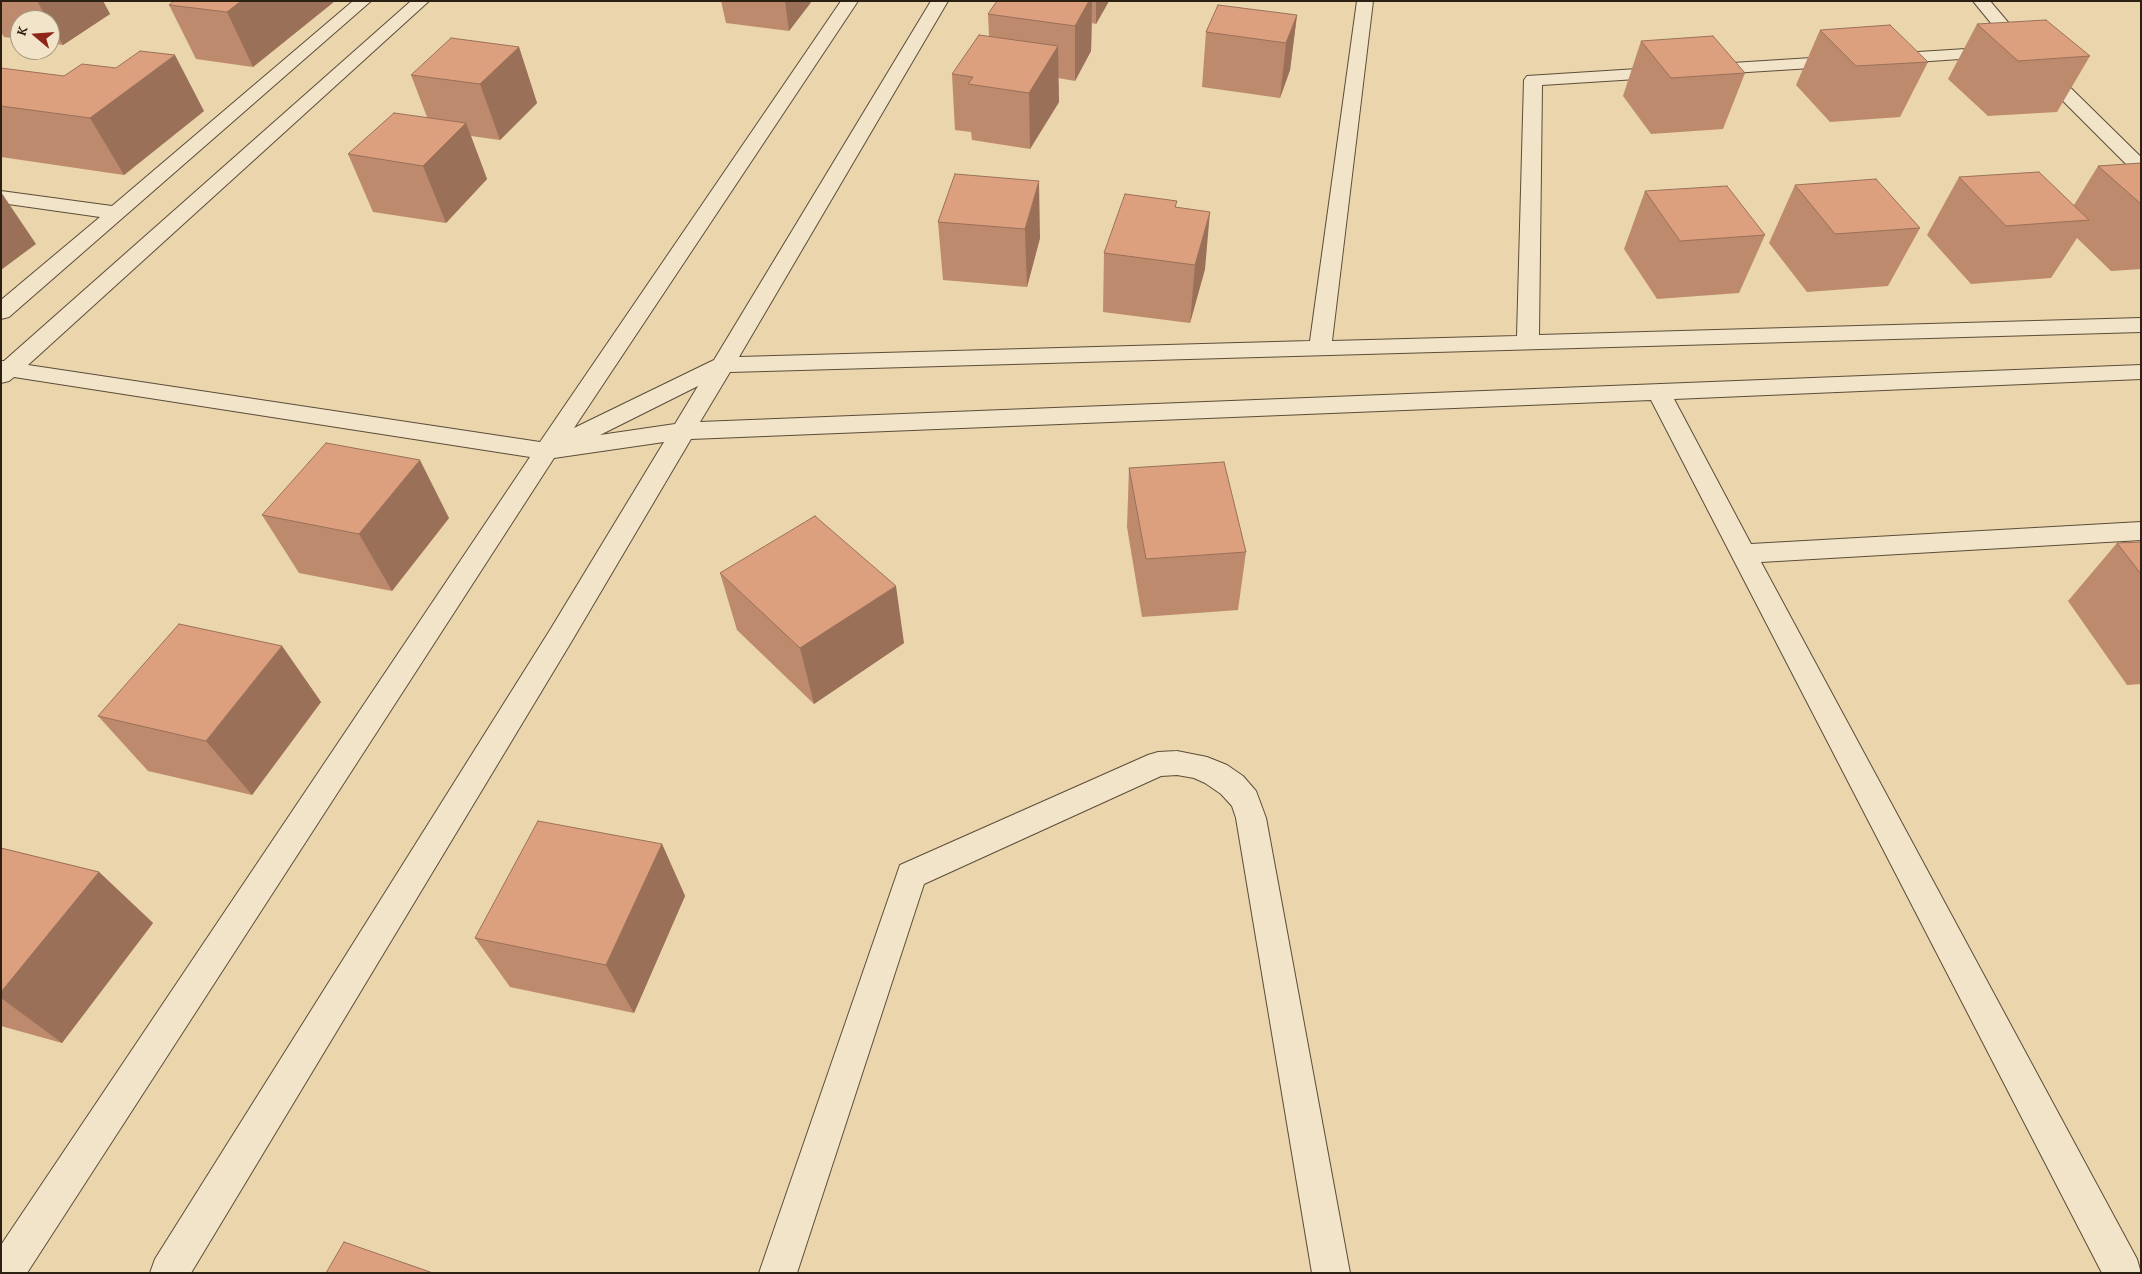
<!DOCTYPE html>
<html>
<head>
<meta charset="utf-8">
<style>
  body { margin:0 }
  #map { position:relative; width:2142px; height:1274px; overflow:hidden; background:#ead5ac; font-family:"Gentium Book Plus",serif }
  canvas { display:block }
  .frame { position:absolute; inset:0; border:2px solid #2c2013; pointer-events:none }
  .north { position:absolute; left:10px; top:10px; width:50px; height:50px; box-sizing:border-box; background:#f1e4c9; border:1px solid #a29680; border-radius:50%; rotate:288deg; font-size:14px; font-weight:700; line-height:20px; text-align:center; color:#2c2013 }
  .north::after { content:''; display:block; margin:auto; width:18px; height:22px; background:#8f2418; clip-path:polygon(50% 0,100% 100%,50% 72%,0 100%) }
</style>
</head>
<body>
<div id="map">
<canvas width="2142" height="1274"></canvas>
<div class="frame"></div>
<div class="north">K</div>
</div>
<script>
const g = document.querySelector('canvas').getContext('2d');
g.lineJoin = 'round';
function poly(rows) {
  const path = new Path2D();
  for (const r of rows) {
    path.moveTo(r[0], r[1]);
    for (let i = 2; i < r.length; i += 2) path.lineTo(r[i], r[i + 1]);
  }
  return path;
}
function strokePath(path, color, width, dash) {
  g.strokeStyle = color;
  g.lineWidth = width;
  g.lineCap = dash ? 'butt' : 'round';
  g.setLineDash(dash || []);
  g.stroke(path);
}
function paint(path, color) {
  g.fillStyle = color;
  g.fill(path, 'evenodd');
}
const minor = poly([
  [353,1,371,1,9,317,1,319,1,300,100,217,1,203,1,191,112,206,353,1],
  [411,1,429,1,28,365,540,442,841,1,858,1,574,428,714,360,931,1,948,1,739,357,1310,341,1357,1,1373,1,1332,341,1517,336,1524,80,1527,76,1843,56,1849,57,1852,61,1849,65,1843,66,1542,85,1539,335,2141,318,2141,332,730,372,700,422,2141,365,2141,379,1674,399,1751,544,2141,522,2141,540,1761,562,2137,1259,2141,1273,2102,1273,1651,400,691,439,570,644,191,1273,150,1273,155,1259,550,630,664,442,554,458,27,1273,1,1273,1,1245,530,457,14,377,9,381,1,383,1,361,4,361,411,1],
  [698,386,675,424,600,435,698,386],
  [1973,1,1990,1,2029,47,2141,157,2141,174,2134,172,2017,55,1973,1],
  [1998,47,2004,48,2007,52,2004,56,1886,64,1880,63,1877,59,1880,55,1886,54,1998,47],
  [1177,751,1207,757,1227,765,1243,776,1256,791,1266,818,1350,1273,1312,1273,1236,818,1232,806,1221,794,1205,783,1194,778,1177,775,1161,776,924,884,797,1273,759,1273,900,865,1148,755,1158,752,1177,751]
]);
const wall = poly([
  [1,1,103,1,110,14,63,45,50,43,50,20,20,20,20,39,4,37,1,32],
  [335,1,253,67,196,59,169,5],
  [721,1,812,1,789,31,726,23],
  [997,1,1109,1,1096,24,1092,23,1091,51,1075,81,1058,78,1059,102,1030,149,972,140,971,132,955,130,952,74,989,36,988,14],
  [1297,15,1290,70,1280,98,1202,87,1206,32],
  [1977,24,2090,56,2057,112,1988,116,1948,79],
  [1820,30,1928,62,1900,117,1830,122,1796,85],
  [1641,41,1745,73,1723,129,1651,134,1623,96],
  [519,47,537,103,500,140,471,136,487,179,446,223,373,212,348,154,427,117,411,75],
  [1,68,204,111,124,175,1,157],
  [2141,163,2141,269,2111,271,2077,238,2051,278,1971,284,1927,235,1959,177,2074,205,2098,166],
  [955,174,1040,238,1027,287,943,280,938,222],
  [1795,185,1920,228,1888,286,1807,292,1769,243],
  [1645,191,1765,235,1739,293,1657,299,1624,249],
  [1177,207,1205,269,1190,323,1103,312,1104,253],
  [1129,468,1246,552,1238,610,1142,617,1127,527],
  [262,515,449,518,392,591,299,573],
  [2141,542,2141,684,2127,685,2068,601,2117,543],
  [720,573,904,643,814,704,737,630],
  [282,646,321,702,252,795,148,771,98,716],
  [662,844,685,896,634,1013,510,987,475,938],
  [1,848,99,872,153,923,62,1043,1,1026]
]);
const shadedWall = poly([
  [37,1,103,1,110,14,63,45,50,23,50,20,48,20],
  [241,1,335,1,253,67,227,12],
  [785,1,812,1,789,31],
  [1089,1,1092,1,1091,51,1075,81,1075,26],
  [1096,1,1109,1,1096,24],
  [1297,15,1290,70,1280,98,1286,43],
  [1058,46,1059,102,1030,149,1029,93],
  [519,47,537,103,500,140,480,84],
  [175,55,204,111,124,175,90,118],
  [466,123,487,179,446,223,423,166],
  [1039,181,1040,238,1027,287,1025,229],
  [1,192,36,244,1,270],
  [1210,212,1205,269,1190,323,1195,265],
  [420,460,449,518,392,591,359,534],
  [896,586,904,643,814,704,800,648],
  [282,646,321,702,252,795,206,741],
  [662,844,685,896,634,1013,606,965],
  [99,872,153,923,62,1043,1,998,1,992]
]);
const building = poly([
  [174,1,241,1,227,12,169,5,174,1],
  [997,1,1089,1,1075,26,988,14,997,1],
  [1218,5,1297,15,1286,43,1206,32,1218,5],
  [2046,20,2090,56,2018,61,1977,24,2046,20],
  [1890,25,1928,62,1856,66,1820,30,1890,25],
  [979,35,1058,46,1029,93,968,84,973,77,952,74,979,35],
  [1713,36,1745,73,1671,78,1641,41,1713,36],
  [451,38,519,47,480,84,411,75,451,38],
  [140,51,175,55,90,118,1,106,1,68,64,76,82,64,116,68,140,51],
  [394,113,466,123,423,166,348,154,394,113],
  [2141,163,2141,204,2098,166,2141,163],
  [2039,172,2089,220,2006,226,1959,177,2039,172],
  [955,174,1039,181,1025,229,938,222,955,174],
  [1876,179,1920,228,1835,234,1795,185,1876,179],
  [1727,186,1765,235,1680,241,1645,191,1727,186],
  [1125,194,1177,201,1175,207,1210,212,1195,265,1104,253,1125,194],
  [326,443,420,460,359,534,262,515,326,443],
  [1224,462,1246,552,1146,559,1129,468,1224,462],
  [815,516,896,586,800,648,720,573,815,516],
  [2141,542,2141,574,2117,543,2141,542],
  [179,624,282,646,206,741,98,716,179,624],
  [538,821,662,844,606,965,475,938,538,821],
  [1,848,99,872,1,992,1,848],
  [344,1242,433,1273,326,1273,344,1242]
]);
strokePath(minor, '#5c4d39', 2);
paint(minor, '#f1e4c9');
paint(wall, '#bd8a6d');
paint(shadedWall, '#9a7059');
paint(building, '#dca07f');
strokePath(building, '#9a7059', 1);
</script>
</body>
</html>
